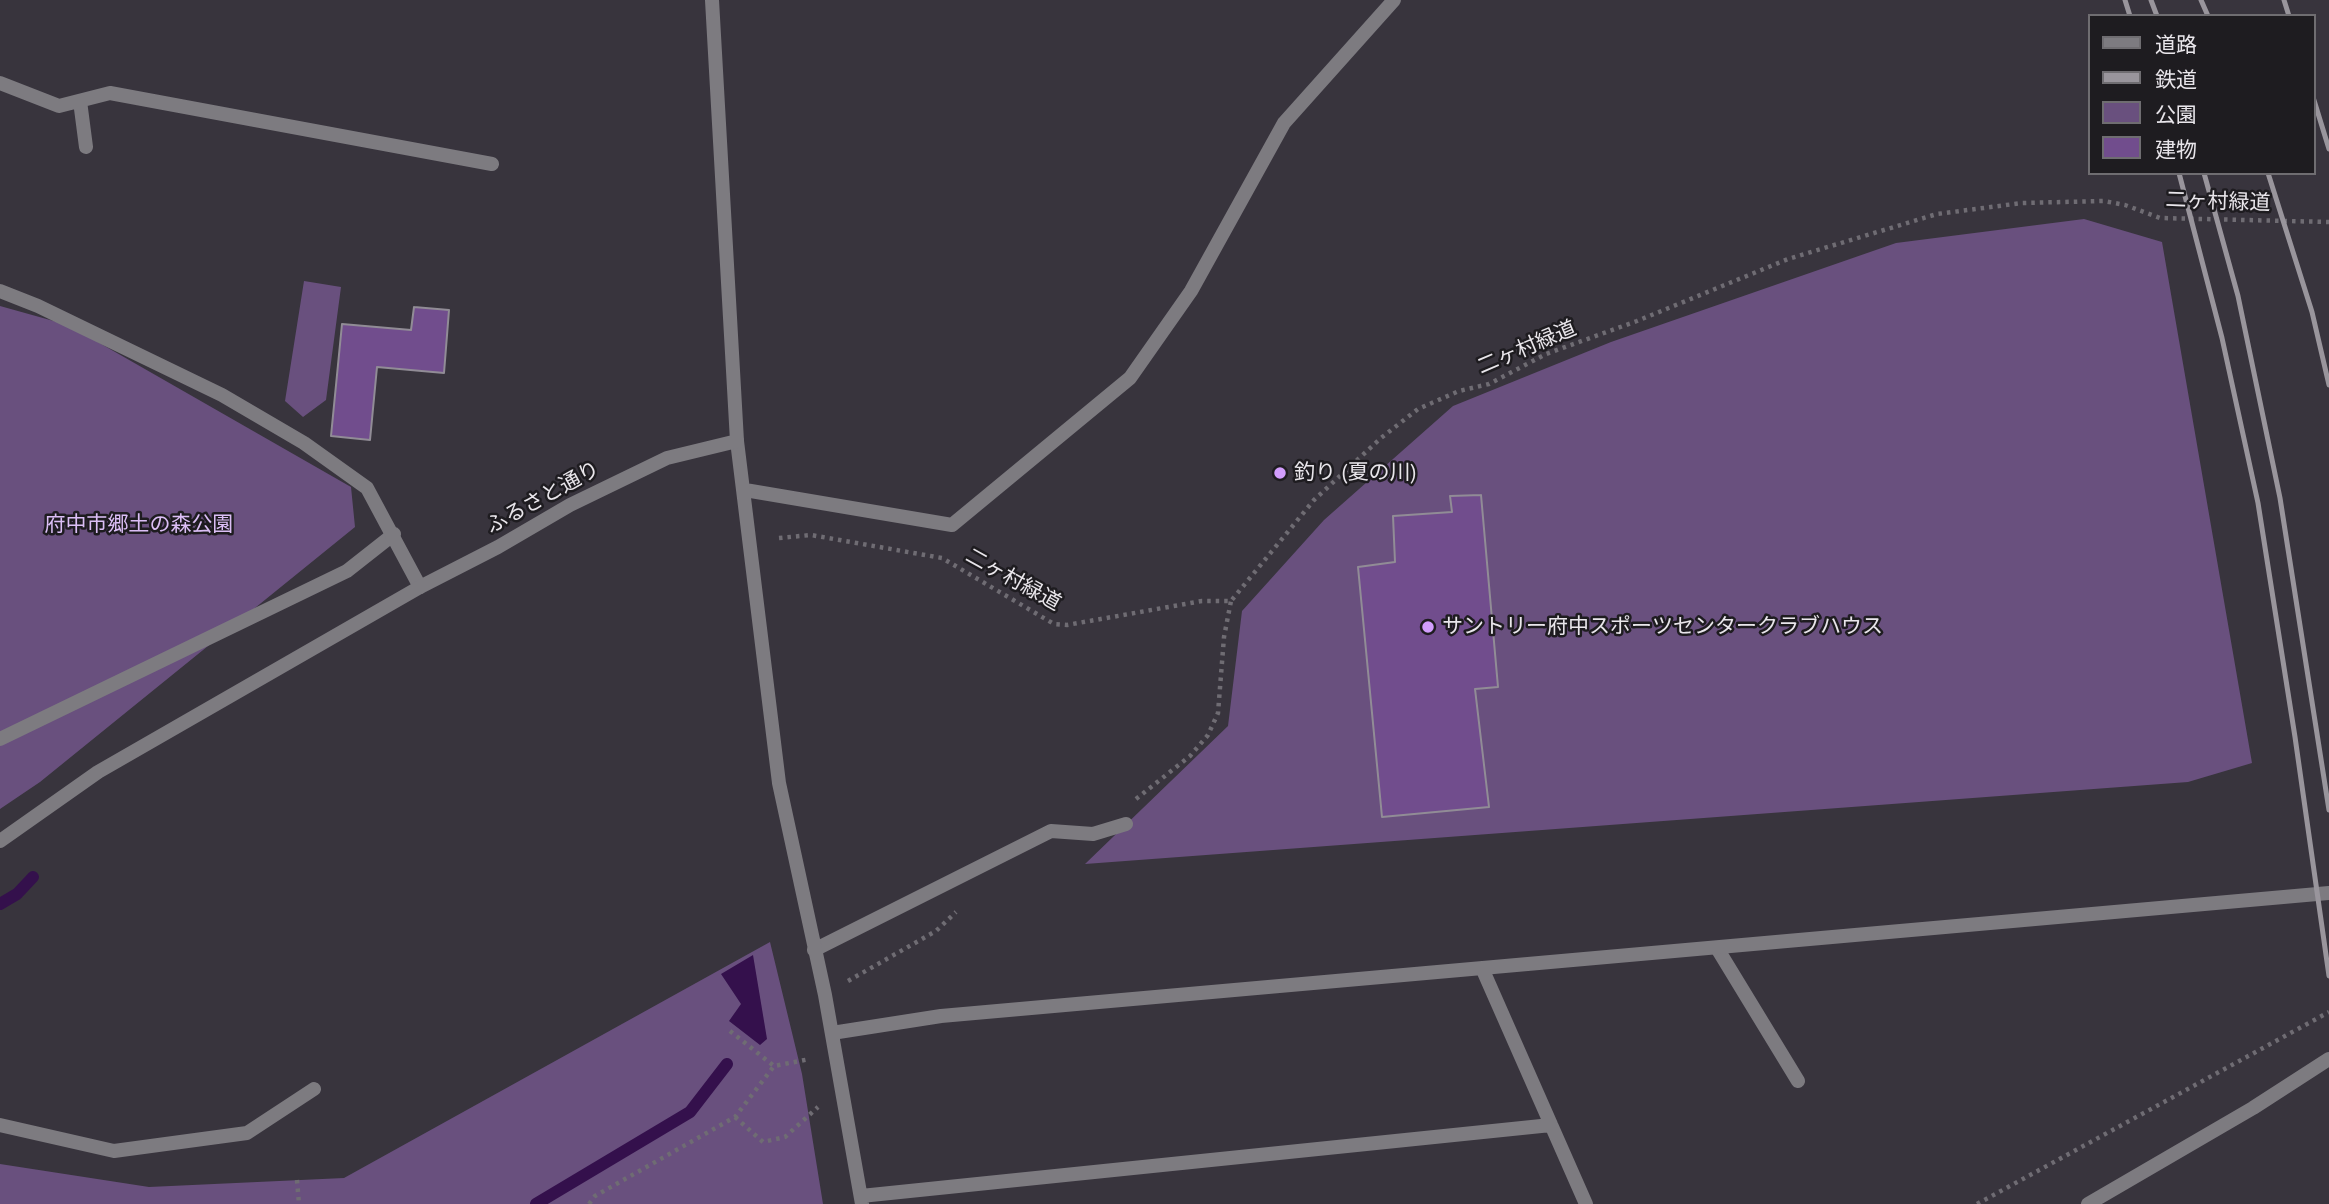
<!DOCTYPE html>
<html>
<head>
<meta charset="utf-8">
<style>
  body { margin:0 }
  #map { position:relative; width:2329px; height:1204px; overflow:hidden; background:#38343d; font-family:"PT Sans","Noto Sans JP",sans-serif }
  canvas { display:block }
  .legend { position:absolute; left:2088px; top:14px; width:228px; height:161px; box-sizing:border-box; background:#1e1c20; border:2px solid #6f6d71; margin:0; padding:9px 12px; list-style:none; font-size:21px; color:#e9e6eb }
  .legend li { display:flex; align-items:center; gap:14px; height:35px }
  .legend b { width:35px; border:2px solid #6f6d71 }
</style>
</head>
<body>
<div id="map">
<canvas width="2329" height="1204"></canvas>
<ul class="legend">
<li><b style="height:9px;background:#7d7b80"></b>道路</li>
<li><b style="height:9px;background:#99959c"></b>鉄道</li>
<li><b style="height:19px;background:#69507e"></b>公園</li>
<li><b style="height:19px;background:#714d8d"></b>建物</li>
</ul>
</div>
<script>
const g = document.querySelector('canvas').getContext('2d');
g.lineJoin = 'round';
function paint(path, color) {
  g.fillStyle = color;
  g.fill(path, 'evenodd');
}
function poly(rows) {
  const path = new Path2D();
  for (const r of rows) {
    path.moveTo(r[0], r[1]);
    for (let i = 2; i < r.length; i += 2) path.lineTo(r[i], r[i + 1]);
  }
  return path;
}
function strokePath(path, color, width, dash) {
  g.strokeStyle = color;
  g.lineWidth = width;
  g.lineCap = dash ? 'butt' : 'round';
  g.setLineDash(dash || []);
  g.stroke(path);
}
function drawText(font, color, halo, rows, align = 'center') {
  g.font = font + ' "PT Sans","Noto Sans JP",sans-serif';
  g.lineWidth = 5;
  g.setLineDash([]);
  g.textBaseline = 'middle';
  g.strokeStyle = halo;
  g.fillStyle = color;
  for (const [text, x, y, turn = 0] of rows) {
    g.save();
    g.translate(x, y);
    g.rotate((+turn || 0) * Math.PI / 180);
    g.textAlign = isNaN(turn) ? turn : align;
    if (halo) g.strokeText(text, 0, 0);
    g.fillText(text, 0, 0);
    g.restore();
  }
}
const green = poly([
  [2084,219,2162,242,2252,763,2188,782,1085,864,1228,726,1242,611,1324,520,1453,406,1611,342,1896,243],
  [304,281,341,287,326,400,303,417,285,401],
  [0,306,68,325,351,487,355,527,40,782,0,809],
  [770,942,802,1074,823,1204,0,1204,0,1164,149,1187,344,1178]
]);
const water = poly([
  [753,955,767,1039,760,1045,729,1021,741,1004,721,974]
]);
const stream = poly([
  [0,904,17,894,33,877],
  [536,1204,690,1112,727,1064]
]);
const building = poly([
  [414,307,449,310,444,373,377,367,370,440,331,436,342,324,411,330,414,307],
  [1481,495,1498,687,1475,689,1489,807,1382,817,1358,567,1395,562,1393,516,1452,512,1450,496,1481,495]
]);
const path = poly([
  [779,538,811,535,942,558,1054,624,1067,625,1202,601,1231,601,1314,500,1381,438,1418,409,1459,391,1489,384,1546,354,1637,321,1788,259,1937,214,2022,203,2104,201,2125,205,2160,218,2329,222],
  [1136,799,1190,756,1208,735,1218,713,1224,637,1231,601],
  [848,981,936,931,956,912],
  [730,1031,774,1066],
  [735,1117,763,1142,785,1137,818,1107],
  [297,1180,299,1204],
  [589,1204,595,1196,735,1117,774,1066,810,1059],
  [1977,1204,2329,1012]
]);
const service = poly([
  [1717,948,1798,1081],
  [814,950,1051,831,1093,834,1126,824],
  [0,1125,114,1151,247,1133,314,1089]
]);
const pedestrian = poly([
  [0,739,347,571,394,534]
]);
const minor = poly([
  [0,83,59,106,110,93,492,164],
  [80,101,86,147],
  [0,291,38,306,222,395,304,443,367,488,420,587],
  [737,441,779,783,825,995,862,1204],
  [745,490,952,525,1130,378,1191,291,1284,123,1394,0],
  [1482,968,1586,1204],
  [832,1033,941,1016,2329,893],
  [861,1196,1551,1125],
  [2088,1204,2253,1108,2329,1059]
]);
const tertiary = poly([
  [0,841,98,772,420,587,498,547,570,505,667,458,737,441,712,0]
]);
const rail = poly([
  [2125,0,2130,16],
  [2151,0,2157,16],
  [2201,0,2208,16],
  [2284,0,2289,16],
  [2313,97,2329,149],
  [2179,173,2222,338,2258,503,2295,737,2329,976],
  [2204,173,2238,296,2280,498,2329,810],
  [2268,173,2312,312,2329,385]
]);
const markers = [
  [1280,473,7,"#d29dfd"],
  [1428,627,7,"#d29dfd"]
];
const streetNames = [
  ["二ヶ村緑道",2218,202,2],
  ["二ヶ村緑道",1527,348,-23],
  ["ふるさと通り",543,498,-29],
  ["二ヶ村緑道",1013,580,29]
];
const poiNames = [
  ["釣り (夏の川)",1294,473],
  ["サントリー府中スポーツセンタークラブハウス",1442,627]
];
const parkNames = [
  ["府中市郷土の森公園",139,525]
];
paint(green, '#69507e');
paint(water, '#34104c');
strokePath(stream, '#34104c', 12);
paint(building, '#714d8d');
strokePath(building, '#918c96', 2);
strokePath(path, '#6f6c73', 4.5, [3.5, 5]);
strokePath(service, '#7d7b80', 14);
strokePath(pedestrian, '#7d7b80', 14);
strokePath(minor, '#7d7b80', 14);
strokePath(tertiary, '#7d7b80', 14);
strokePath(rail, '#99959c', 5);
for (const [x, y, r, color] of markers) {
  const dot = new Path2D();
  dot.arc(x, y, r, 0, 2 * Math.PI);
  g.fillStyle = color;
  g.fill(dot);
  strokePath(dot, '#1e1c20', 2.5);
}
drawText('21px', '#e9e6eb', '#1e1c20', streetNames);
drawText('21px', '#e9e6eb', '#1e1c20', poiNames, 'left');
drawText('21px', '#dbbef5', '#1e1c20', parkNames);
</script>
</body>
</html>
